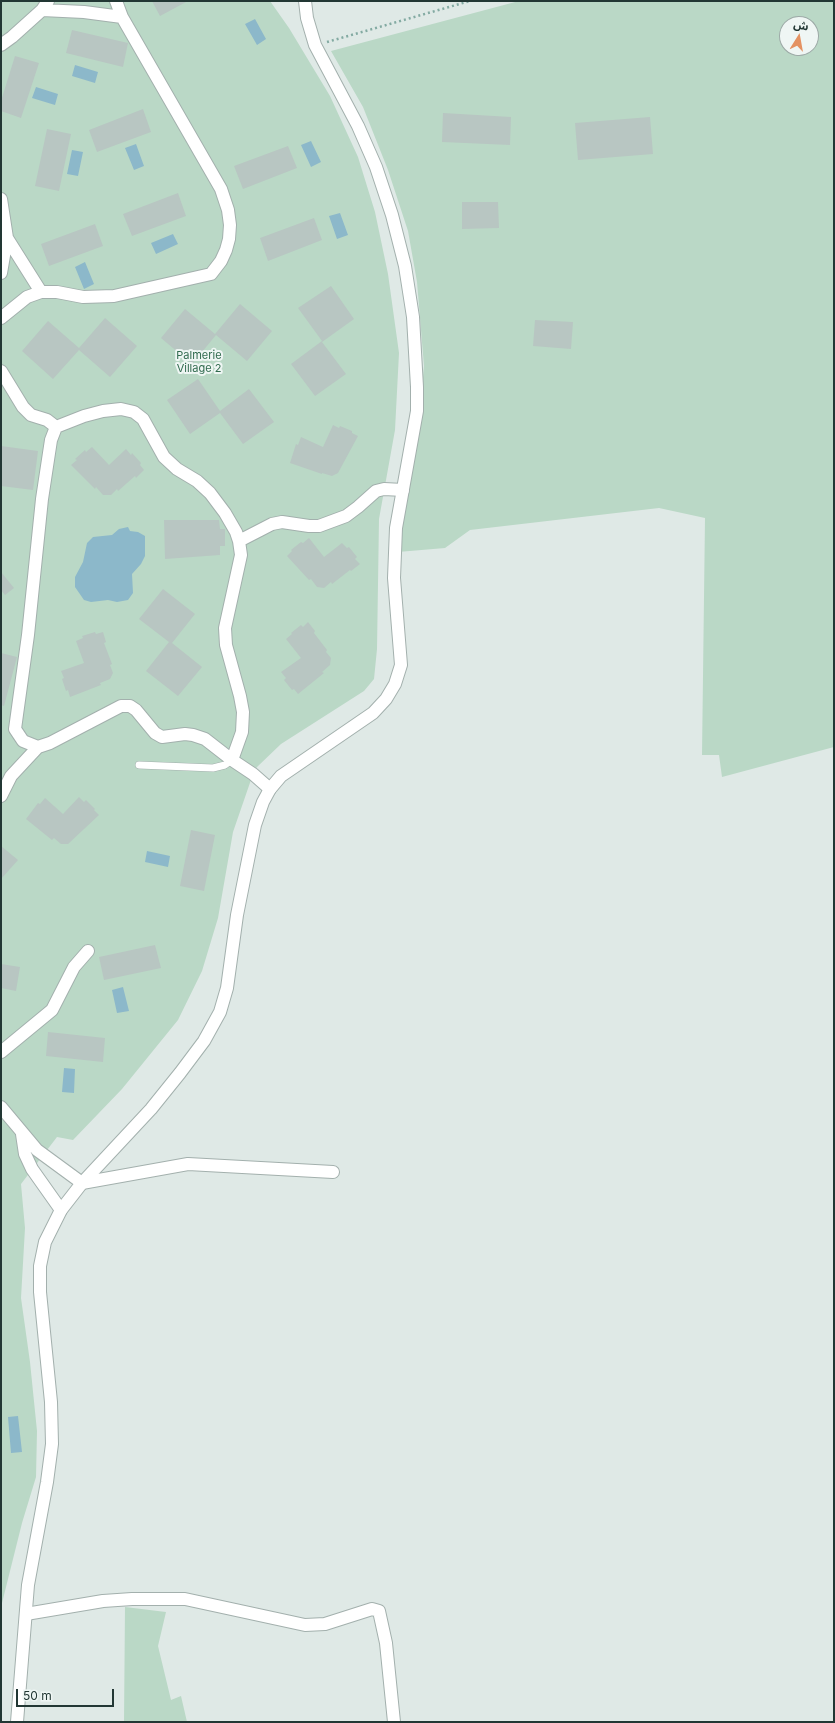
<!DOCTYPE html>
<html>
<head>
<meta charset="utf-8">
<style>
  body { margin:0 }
  #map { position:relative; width:835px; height:1723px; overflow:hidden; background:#dfe9e6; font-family:Inter,"Noto Sans Arabic",sans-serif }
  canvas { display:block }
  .frame { position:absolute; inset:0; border:2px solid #223734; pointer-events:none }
  .north { position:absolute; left:779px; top:16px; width:40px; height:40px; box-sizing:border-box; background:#eff6f4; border:1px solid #9daaa7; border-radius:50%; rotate:11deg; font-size:11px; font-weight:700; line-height:16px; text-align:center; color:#223734 }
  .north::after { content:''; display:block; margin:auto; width:14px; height:18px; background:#e49262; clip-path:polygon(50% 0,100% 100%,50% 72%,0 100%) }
  .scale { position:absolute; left:16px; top:1689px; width:98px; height:18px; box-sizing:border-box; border:2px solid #223734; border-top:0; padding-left:5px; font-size:12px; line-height:14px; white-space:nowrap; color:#223734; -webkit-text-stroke:3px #eff6f4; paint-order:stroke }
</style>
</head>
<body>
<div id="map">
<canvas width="835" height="1723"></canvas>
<div class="frame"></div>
<div class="north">ش</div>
<div class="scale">50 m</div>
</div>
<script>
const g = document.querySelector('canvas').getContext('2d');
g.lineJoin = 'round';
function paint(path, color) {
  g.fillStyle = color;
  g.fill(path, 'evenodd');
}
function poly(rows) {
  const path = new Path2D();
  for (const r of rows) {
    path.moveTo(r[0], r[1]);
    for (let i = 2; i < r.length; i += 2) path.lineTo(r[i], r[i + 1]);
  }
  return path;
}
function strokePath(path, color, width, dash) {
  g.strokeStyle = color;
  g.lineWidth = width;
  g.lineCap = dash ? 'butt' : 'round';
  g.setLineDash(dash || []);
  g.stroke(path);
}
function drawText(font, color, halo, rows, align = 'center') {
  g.font = font + ' Inter,sans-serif';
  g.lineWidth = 4;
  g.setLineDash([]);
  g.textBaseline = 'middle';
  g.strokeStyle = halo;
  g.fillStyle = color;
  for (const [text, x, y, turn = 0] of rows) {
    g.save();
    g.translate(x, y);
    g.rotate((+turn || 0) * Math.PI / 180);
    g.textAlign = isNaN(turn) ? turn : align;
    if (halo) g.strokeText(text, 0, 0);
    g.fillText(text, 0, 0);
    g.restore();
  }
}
const green = poly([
  [1,1,270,1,289,28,330,96,358,157,375,212,388,274,399,353,395,430,379,519,377,649,374,679,364,691,281,744,257,767,253,774,233,832,218,918,202,971,178,1020,122,1089,73,1140,57,1137,21,1184,25,1228,21,1298,30,1362,37,1431,36,1477,22,1523,1,1607],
  [519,1,834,1,834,747,722,777,719,755,702,755,705,518,659,508,470,530,445,548,398,552,416,450,424,366,417,282,408,231,388,170,363,107,331,51],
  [787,24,811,24,811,48,787,48],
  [125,1607,166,1612,158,1646,171,1700,181,1696,187,1722,124,1722]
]);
const water = poly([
  [255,19,266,39,257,45,245,24],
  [75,65,98,72,95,83,72,76],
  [36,87,58,94,55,105,32,98],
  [311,141,321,162,311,167,301,145],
  [136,144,144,166,134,170,125,148],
  [72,150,83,152,78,176,67,174],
  [340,213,348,235,337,239,329,216],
  [173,234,178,244,156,254,151,243],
  [85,262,94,284,84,289,75,267],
  [128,527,130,531,138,532,145,536,145,556,141,564,132,574,133,593,128,600,117,602,108,600,91,602,84,600,75,587,75,577,83,562,87,543,93,537,112,535,119,529],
  [147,851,170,856,168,867,145,862],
  [123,987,129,1011,117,1013,112,990],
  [64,1068,75,1069,74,1093,62,1092],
  [18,1416,22,1452,11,1453,8,1417]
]);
const building = poly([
  [152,1,188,1,160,16],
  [72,30,128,43,123,67,66,53],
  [15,56,39,63,21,118,1,111,1,101],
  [143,109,151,132,97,152,89,130],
  [443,113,511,117,510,145,442,142],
  [650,117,653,154,578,160,575,123],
  [47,129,71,134,59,191,35,186],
  [288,146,297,168,243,189,234,166],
  [178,193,186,216,132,236,123,214],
  [462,202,498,202,499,228,462,229],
  [314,218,322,240,268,261,260,238],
  [95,224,103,246,49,266,41,244],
  [331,286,354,319,322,342,346,374,315,396,291,364,322,341,298,308],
  [240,304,272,331,247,361,216,335,192,364,161,338,185,309,215,334],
  [105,318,137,346,110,377,79,350,53,379,22,351,48,321,79,348],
  [535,320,573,322,571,349,533,346],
  [198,379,220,411,249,389,274,422,243,444,220,413,190,434,167,400],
  [333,425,339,428,340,426,352,431,352,433,358,436,338,473,332,476,322,473,322,474,290,463,296,444,298,445,301,437,323,447],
  [1,446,38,451,33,490,1,486],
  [92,447,109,465,126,449,131,455,132,453,141,463,140,465,144,470,136,478,135,476,118,491,117,489,111,495,103,495,96,487,95,489,71,465,77,460,75,459,85,450,86,452],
  [164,520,219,520,220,529,225,529,225,546,220,546,220,555,165,559],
  [309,538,324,557,342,543,347,548,349,547,357,557,355,559,360,564,351,571,350,570,332,584,331,582,324,588,317,587,311,579,309,580,287,556,292,551,291,550,301,542,303,543],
  [1,572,14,588,5,595,1,590],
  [163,589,195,614,172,643,202,667,178,696,146,671,169,642,139,619],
  [308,622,315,631,314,633,327,650,326,652,331,658,330,665,322,672,324,673,298,694,294,689,292,690,284,680,286,678,281,672,301,658,286,639,292,634,291,633,301,625,303,627],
  [95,632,96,634,103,632,106,642,104,643,112,664,110,665,113,673,110,679,100,683,101,685,70,697,68,690,66,691,62,679,64,678,61,671,84,663,76,641,83,638,82,636],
  [1,653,17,657,4,706,1,705],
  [79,797,84,802,86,800,95,809,94,810,99,815,68,844,61,844,54,838,52,840,26,819,38,803,40,804,45,798,63,814],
  [191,830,215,835,204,891,180,886],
  [1,846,18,860,1,879],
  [155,945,161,968,104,980,99,957],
  [1,964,20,967,16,991,1,988],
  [48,1032,105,1038,103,1062,46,1056]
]);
const path = poly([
  [327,42,470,1]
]);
const service = poly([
  [139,765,213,768,225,765,232,760]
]);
const minor = poly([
  [42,10,84,12,122,17],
  [1,45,12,37,42,10,48,1],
  [1,199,7,238,1,273],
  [7,238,41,292],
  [1,318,27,297,41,292,57,292,83,297,114,296,211,274,221,261,226,250,229,239,230,225,228,210,221,189,122,17,116,1],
  [1,371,23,407,31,415,47,420,56,427],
  [239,541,272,524,282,522,309,526,319,526,346,516,358,507,376,491,384,489,403,490],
  [232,760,242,732,243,712,240,696,226,645,225,628,241,555,239,541,236,532,225,513,210,493,197,481,177,469,164,457,143,419,134,412,121,409,103,411,84,416,56,427,51,440,42,499,28,635,15,729,23,741,38,747,50,743,121,706,130,706,136,710,155,733,162,737,185,734,193,735,205,739,232,760,253,774,270,789],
  [1,796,11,776,38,747],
  [1,1052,52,1010,74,967,88,951],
  [1,1107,37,1150,82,1183,188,1164,333,1172],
  [22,1134,25,1154,32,1169,61,1210],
  [26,1614,103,1601,132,1599,185,1599,305,1625,325,1624,372,1609,379,1611,386,1643,394,1722]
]);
const tertiary = poly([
  [17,1722,28,1585,47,1482,52,1444,51,1402,40,1292,40,1266,45,1242,61,1210,82,1183,151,1109,180,1073,204,1041,220,1012,227,988,237,915,255,825,263,802,270,789,281,776,373,713,386,699,395,684,401,665,394,578,396,528,417,411,417,387,413,317,405,266,392,215,376,167,358,126,315,45,307,18,305,1]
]);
const parkNames = [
  ["Palmerie",199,356],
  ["Village 2",199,369]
];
paint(green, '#bad8c6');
paint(water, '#8cb8ca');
paint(building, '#b8c6c2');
strokePath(service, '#a3b0ad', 8);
strokePath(minor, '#a3b0ad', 14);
strokePath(tertiary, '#a3b0ad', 14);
strokePath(path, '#83aaa2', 2.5, [2, 3]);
strokePath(service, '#fff', 7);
strokePath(minor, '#fff', 12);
strokePath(tertiary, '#fff', 12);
drawText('11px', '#306a4e', '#eff6f4', parkNames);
</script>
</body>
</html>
